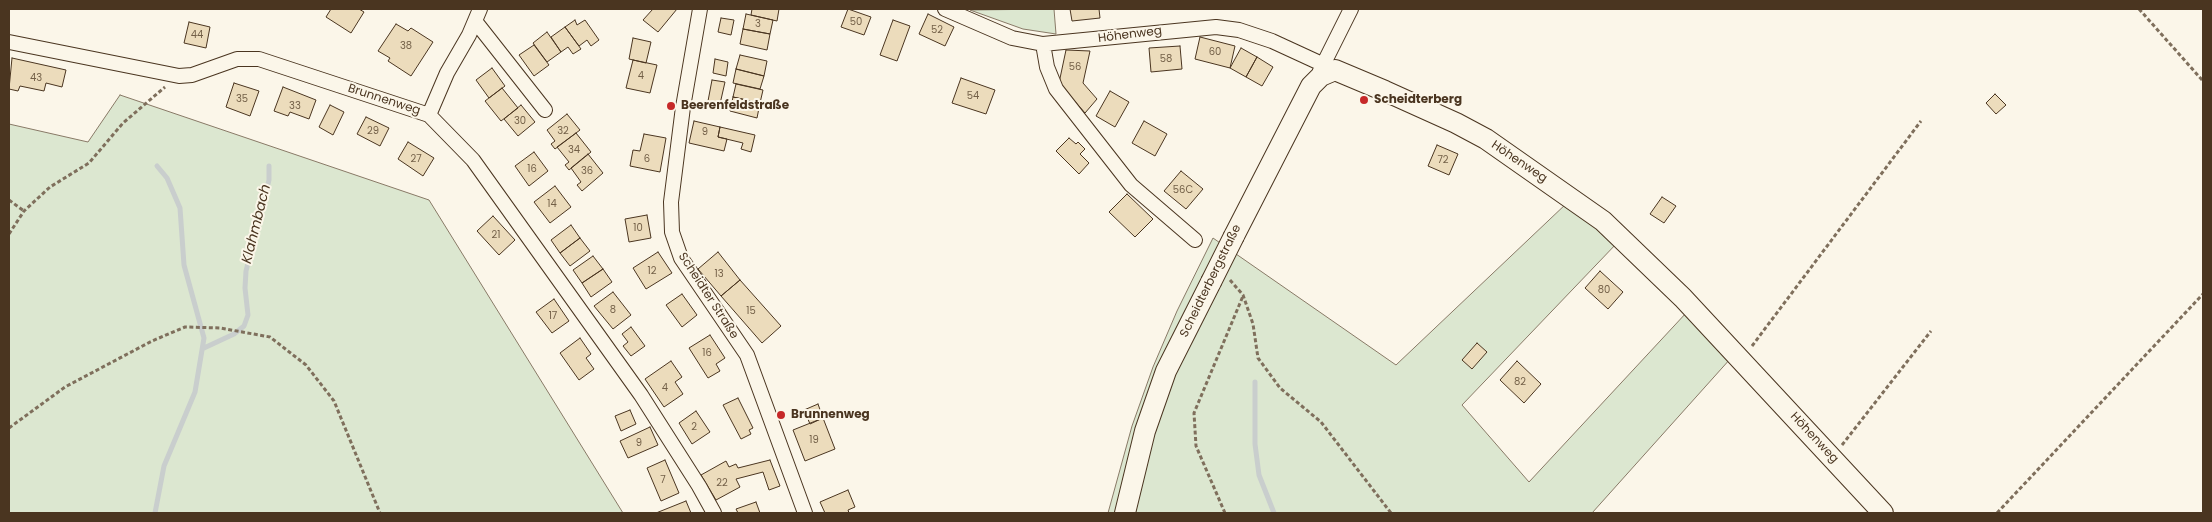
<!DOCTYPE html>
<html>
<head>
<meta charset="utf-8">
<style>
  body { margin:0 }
  #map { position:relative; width:2212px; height:522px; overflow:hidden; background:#fbf6e9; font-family:Poppins,sans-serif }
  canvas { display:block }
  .frame { position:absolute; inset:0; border:10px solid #4a3520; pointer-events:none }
</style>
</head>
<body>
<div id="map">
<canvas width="2212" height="522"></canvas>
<div class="frame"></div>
</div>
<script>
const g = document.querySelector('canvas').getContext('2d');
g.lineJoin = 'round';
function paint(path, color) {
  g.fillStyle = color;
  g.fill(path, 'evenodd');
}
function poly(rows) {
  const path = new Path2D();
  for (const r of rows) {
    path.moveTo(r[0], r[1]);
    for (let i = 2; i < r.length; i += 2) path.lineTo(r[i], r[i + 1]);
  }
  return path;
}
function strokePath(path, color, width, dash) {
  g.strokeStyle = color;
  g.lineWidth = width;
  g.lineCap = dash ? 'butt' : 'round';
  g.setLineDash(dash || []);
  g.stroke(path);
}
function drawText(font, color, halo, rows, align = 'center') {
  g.font = font + ' Poppins,sans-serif';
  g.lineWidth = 4;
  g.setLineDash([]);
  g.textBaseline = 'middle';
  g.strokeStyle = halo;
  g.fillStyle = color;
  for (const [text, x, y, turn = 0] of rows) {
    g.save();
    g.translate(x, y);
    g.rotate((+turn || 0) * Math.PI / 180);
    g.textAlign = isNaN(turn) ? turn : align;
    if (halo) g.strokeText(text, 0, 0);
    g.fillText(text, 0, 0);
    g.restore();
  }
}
const green = poly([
  [1054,9,1056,34,1023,29,970,10,1054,9],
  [120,95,429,200,623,513,9,513,9,124,88,142,120,95],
  [1567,203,1618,242,1462,405,1529,482,1687,312,1731,358,1592,513,1108,513,1132,426,1153,367,1177,311,1213,238,1396,365,1567,203]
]);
const stream = poly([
  [204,348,234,334,244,326,248,315,245,288,246,271,269,180,269,166],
  [1255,382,1255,444,1259,475,1274,513],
  [155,513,164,466,195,392,204,338,184,265,180,208,167,178,157,166]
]);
const building = poly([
  [331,9,359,9,364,12,351,33,326,17,331,9],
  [653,9,677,9,658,32,643,20,653,9],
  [752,9,779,9,777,21,751,15,752,9],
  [848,9,871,17,864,35,841,27,848,9],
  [1070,9,1099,9,1100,18,1072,21,1070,9],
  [746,14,773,20,770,34,743,29,746,14],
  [928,14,954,27,945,46,919,34,928,14],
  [721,18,734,20,731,35,718,32,721,18],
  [575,20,577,25,585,20,599,40,591,46,587,40,579,46,565,27,575,20],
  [893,20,910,26,897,61,880,55,893,20],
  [189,22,210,27,206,48,184,43,189,22],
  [396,24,408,31,411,28,433,42,411,76,388,61,390,58,378,51,396,24],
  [565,27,581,49,573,54,568,47,561,52,551,37,565,27],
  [743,29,770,34,767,50,740,44,743,29],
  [547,32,561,52,547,62,533,43,547,32],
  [1200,37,1235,46,1230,68,1195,59,1200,37],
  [633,38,651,42,646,63,629,59,633,38],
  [534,45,549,65,534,76,519,55,534,45],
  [1180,46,1182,69,1151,72,1149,48,1180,46],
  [1241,48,1257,57,1246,77,1230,68,1241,48],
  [1066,50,1090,51,1083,83,1097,99,1085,113,1059,83,1066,50],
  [740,55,767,61,764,76,736,69,740,55],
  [1257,57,1273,67,1262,86,1246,77,1257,57],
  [12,58,66,70,62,87,46,83,44,91,20,86,18,91,9,89,12,58],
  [715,59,728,62,726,76,713,73,715,59],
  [633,60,657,65,650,93,626,88,633,60],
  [492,68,505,86,489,98,476,80,492,68],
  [736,69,764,76,760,89,733,83,736,69],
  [961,78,995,90,986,114,952,103,961,78],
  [712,80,725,82,720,104,708,101,712,80],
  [234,83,259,91,250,116,226,107,234,83],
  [736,84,763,90,760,103,733,97,736,84],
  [283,87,316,100,309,119,290,112,288,116,274,111,283,87],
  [502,88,518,108,501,121,485,101,502,88],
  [1110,91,1129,102,1115,127,1096,116,1110,91],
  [1995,94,2006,105,1996,114,1986,103,1995,94],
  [733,97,760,103,757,118,730,111,733,97],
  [330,105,344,112,333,135,319,127,330,105],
  [521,105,535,122,518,136,504,119,521,105],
  [567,114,580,130,555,149,551,144,555,141,547,130,567,114],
  [366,117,389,128,380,146,357,134,366,117],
  [694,121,720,127,718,137,727,139,724,151,689,143,694,121],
  [1144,121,1167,134,1155,156,1132,143,1144,121],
  [720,127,755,135,751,152,741,149,743,143,718,137,720,127],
  [576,133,591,152,569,170,565,165,569,162,557,147,576,133],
  [644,134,666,138,660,172,630,166,633,150,640,151,644,134],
  [1069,138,1076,144,1078,142,1085,149,1080,154,1089,163,1079,174,1056,151,1069,138],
  [408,142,434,158,423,176,398,159,408,142],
  [1437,145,1458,154,1449,175,1428,166,1437,145],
  [534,152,548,171,529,186,515,166,534,152],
  [588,154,603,173,582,191,577,185,581,182,571,168,588,154],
  [1181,171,1203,189,1186,209,1164,191,1181,171],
  [555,186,571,207,550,223,534,202,555,186],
  [1127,194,1153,219,1135,237,1109,212,1127,194],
  [1662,197,1676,206,1664,223,1650,214,1662,197],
  [647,215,651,238,629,242,625,219,647,215],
  [493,216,515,240,499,255,477,231,493,216],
  [571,225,580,238,560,253,551,240,571,225],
  [580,238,590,251,570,266,560,253,580,238],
  [658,252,672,273,646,289,633,268,658,252],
  [718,252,740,280,721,296,698,269,718,252],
  [593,256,603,269,582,283,573,270,593,256],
  [603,269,612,282,591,297,582,283,603,269],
  [1600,271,1623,292,1608,309,1585,288,1600,271],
  [740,280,781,326,762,343,721,296,740,280],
  [613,292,631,315,613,329,594,306,613,292],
  [682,294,697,315,682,327,666,305,682,294],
  [554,299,569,321,552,333,536,312,554,299],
  [631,327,645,346,631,356,623,346,628,342,622,334,631,327],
  [710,335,725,358,716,364,720,371,708,378,689,348,710,335],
  [580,338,591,354,586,358,594,369,579,380,560,353,580,338],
  [1477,343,1487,352,1472,369,1462,360,1477,343],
  [671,361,682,377,675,382,683,394,664,407,645,379,671,361],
  [1517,361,1541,384,1524,403,1500,380,1517,361],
  [738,398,753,428,749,430,751,434,741,439,723,405,738,398],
  [818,404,823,418,810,424,804,410,818,404],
  [630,410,636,424,621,431,615,416,630,410],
  [696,411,710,432,692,444,679,423,696,411],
  [823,418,835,449,805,461,793,430,823,418],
  [650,427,658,445,628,458,620,441,650,427],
  [665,460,679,493,661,501,647,468,665,460],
  [770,460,780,486,769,490,763,472,736,479,740,487,716,500,701,475,726,461,729,467,736,464,738,468,770,460],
  [848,490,855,507,848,510,849,513,825,513,820,502,848,490],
  [686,501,691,513,656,513,686,501],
  [756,502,760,513,738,513,736,509,756,502]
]);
const path = poly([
  [2139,9,2203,81],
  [9,200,24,211],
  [9,234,24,211,50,187,89,163,123,123,165,87],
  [1230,280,1243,295,1253,324,1258,358,1280,388,1321,422,1391,513],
  [1752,346,1921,121],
  [9,428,65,387,152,341,185,327,220,328,270,337,306,365,334,401,380,513],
  [1842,445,1931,331],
  [1225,513,1196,446,1194,413,1243,296],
  [1997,513,2203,294]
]);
const street = poly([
  [700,9,683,107,671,202,672,232,681,258,747,355,805,513],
  [945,9,1012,38,1043,44,1216,27,1239,30,1272,41,1335,70],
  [475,21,545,110],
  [9,42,179,76,192,75,237,59,259,59,429,115,473,160,641,395,699,486,714,513],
  [1043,44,1047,67,1056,89,1131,185,1195,240],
  [1320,71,1351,9],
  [429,115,447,73,469,35,480,9]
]);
const secondary = poly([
  [1234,236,1311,86,1321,76,1335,70,1385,91,1456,123,1486,139,1603,221,1683,298,1883,513],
  [1125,513,1145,431,1166,371,1211,282]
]);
const secondaryBridge = poly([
  [1211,282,1234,236]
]);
const markers = [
  [1364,100,5,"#c62828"],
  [671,106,5,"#c62828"],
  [781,415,5,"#c62828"]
];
const numberNames = [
  ["50",856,22],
  ["3",758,24],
  ["52",937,30],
  ["44",197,35],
  ["38",406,46],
  ["60",1215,52],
  ["58",1166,59],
  ["56",1075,67],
  ["4",641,76],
  ["43",36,78],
  ["54",973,96],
  ["35",242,99],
  ["33",295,106],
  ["30",520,121],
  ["29",373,131],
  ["32",563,131],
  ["9",705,132],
  ["34",574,150],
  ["27",416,159],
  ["6",647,159],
  ["72",1443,160],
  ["16",532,169],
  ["36",587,171],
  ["56C",1183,190],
  ["14",552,204],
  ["10",638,228],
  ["21",496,235],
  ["12",652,271],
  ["13",719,274],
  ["80",1604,290],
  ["8",613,310],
  ["15",751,311],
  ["17",553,316],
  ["16",707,353],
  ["82",1520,382],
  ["4",665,388],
  ["2",694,427],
  ["19",814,440],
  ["9",639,443],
  ["7",663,480],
  ["22",722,483]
];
const streetNames = [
  ["Höhenweg",1130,35,-7],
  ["Brunnenweg",384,100,18],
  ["Höhenweg",1519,162,34],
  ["Scheidterbergstraße",1211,281,-64],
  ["Scheidter Straße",708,296,57],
  ["Höhenweg",1814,438,47]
];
const poiNames = [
  ["Scheidterberg",1374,100],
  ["Beerenfeldstraße",681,106],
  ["Brunnenweg",791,415]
];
const waterNames = [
  ["Klahmbach",257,224,-76]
];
paint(green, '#dce7d0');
strokePath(green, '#887966', 1);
strokePath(stream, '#c9cecd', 5);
paint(building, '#ecdcbc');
strokePath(building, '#4a3520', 1);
strokePath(street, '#4a3520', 16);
strokePath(secondary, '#4a3520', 22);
strokePath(path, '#7f6f5c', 3, [4, 2.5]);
strokePath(street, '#fbf6e9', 14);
strokePath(secondary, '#fbf6e9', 20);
strokePath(secondaryBridge, '#4a3520', 22, []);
strokePath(secondaryBridge, '#fbf6e9', 20);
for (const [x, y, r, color] of markers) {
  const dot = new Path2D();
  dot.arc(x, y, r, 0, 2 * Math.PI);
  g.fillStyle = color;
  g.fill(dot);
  strokePath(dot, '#fbf6e9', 2);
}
drawText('10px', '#725f47', null, numberNames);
drawText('12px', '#4a3520', '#fbf6e9', streetNames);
drawText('bold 12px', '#4a3520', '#fbf6e9', poiNames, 'left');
drawText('italic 14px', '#4a3520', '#fbf6e9', waterNames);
</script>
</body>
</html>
